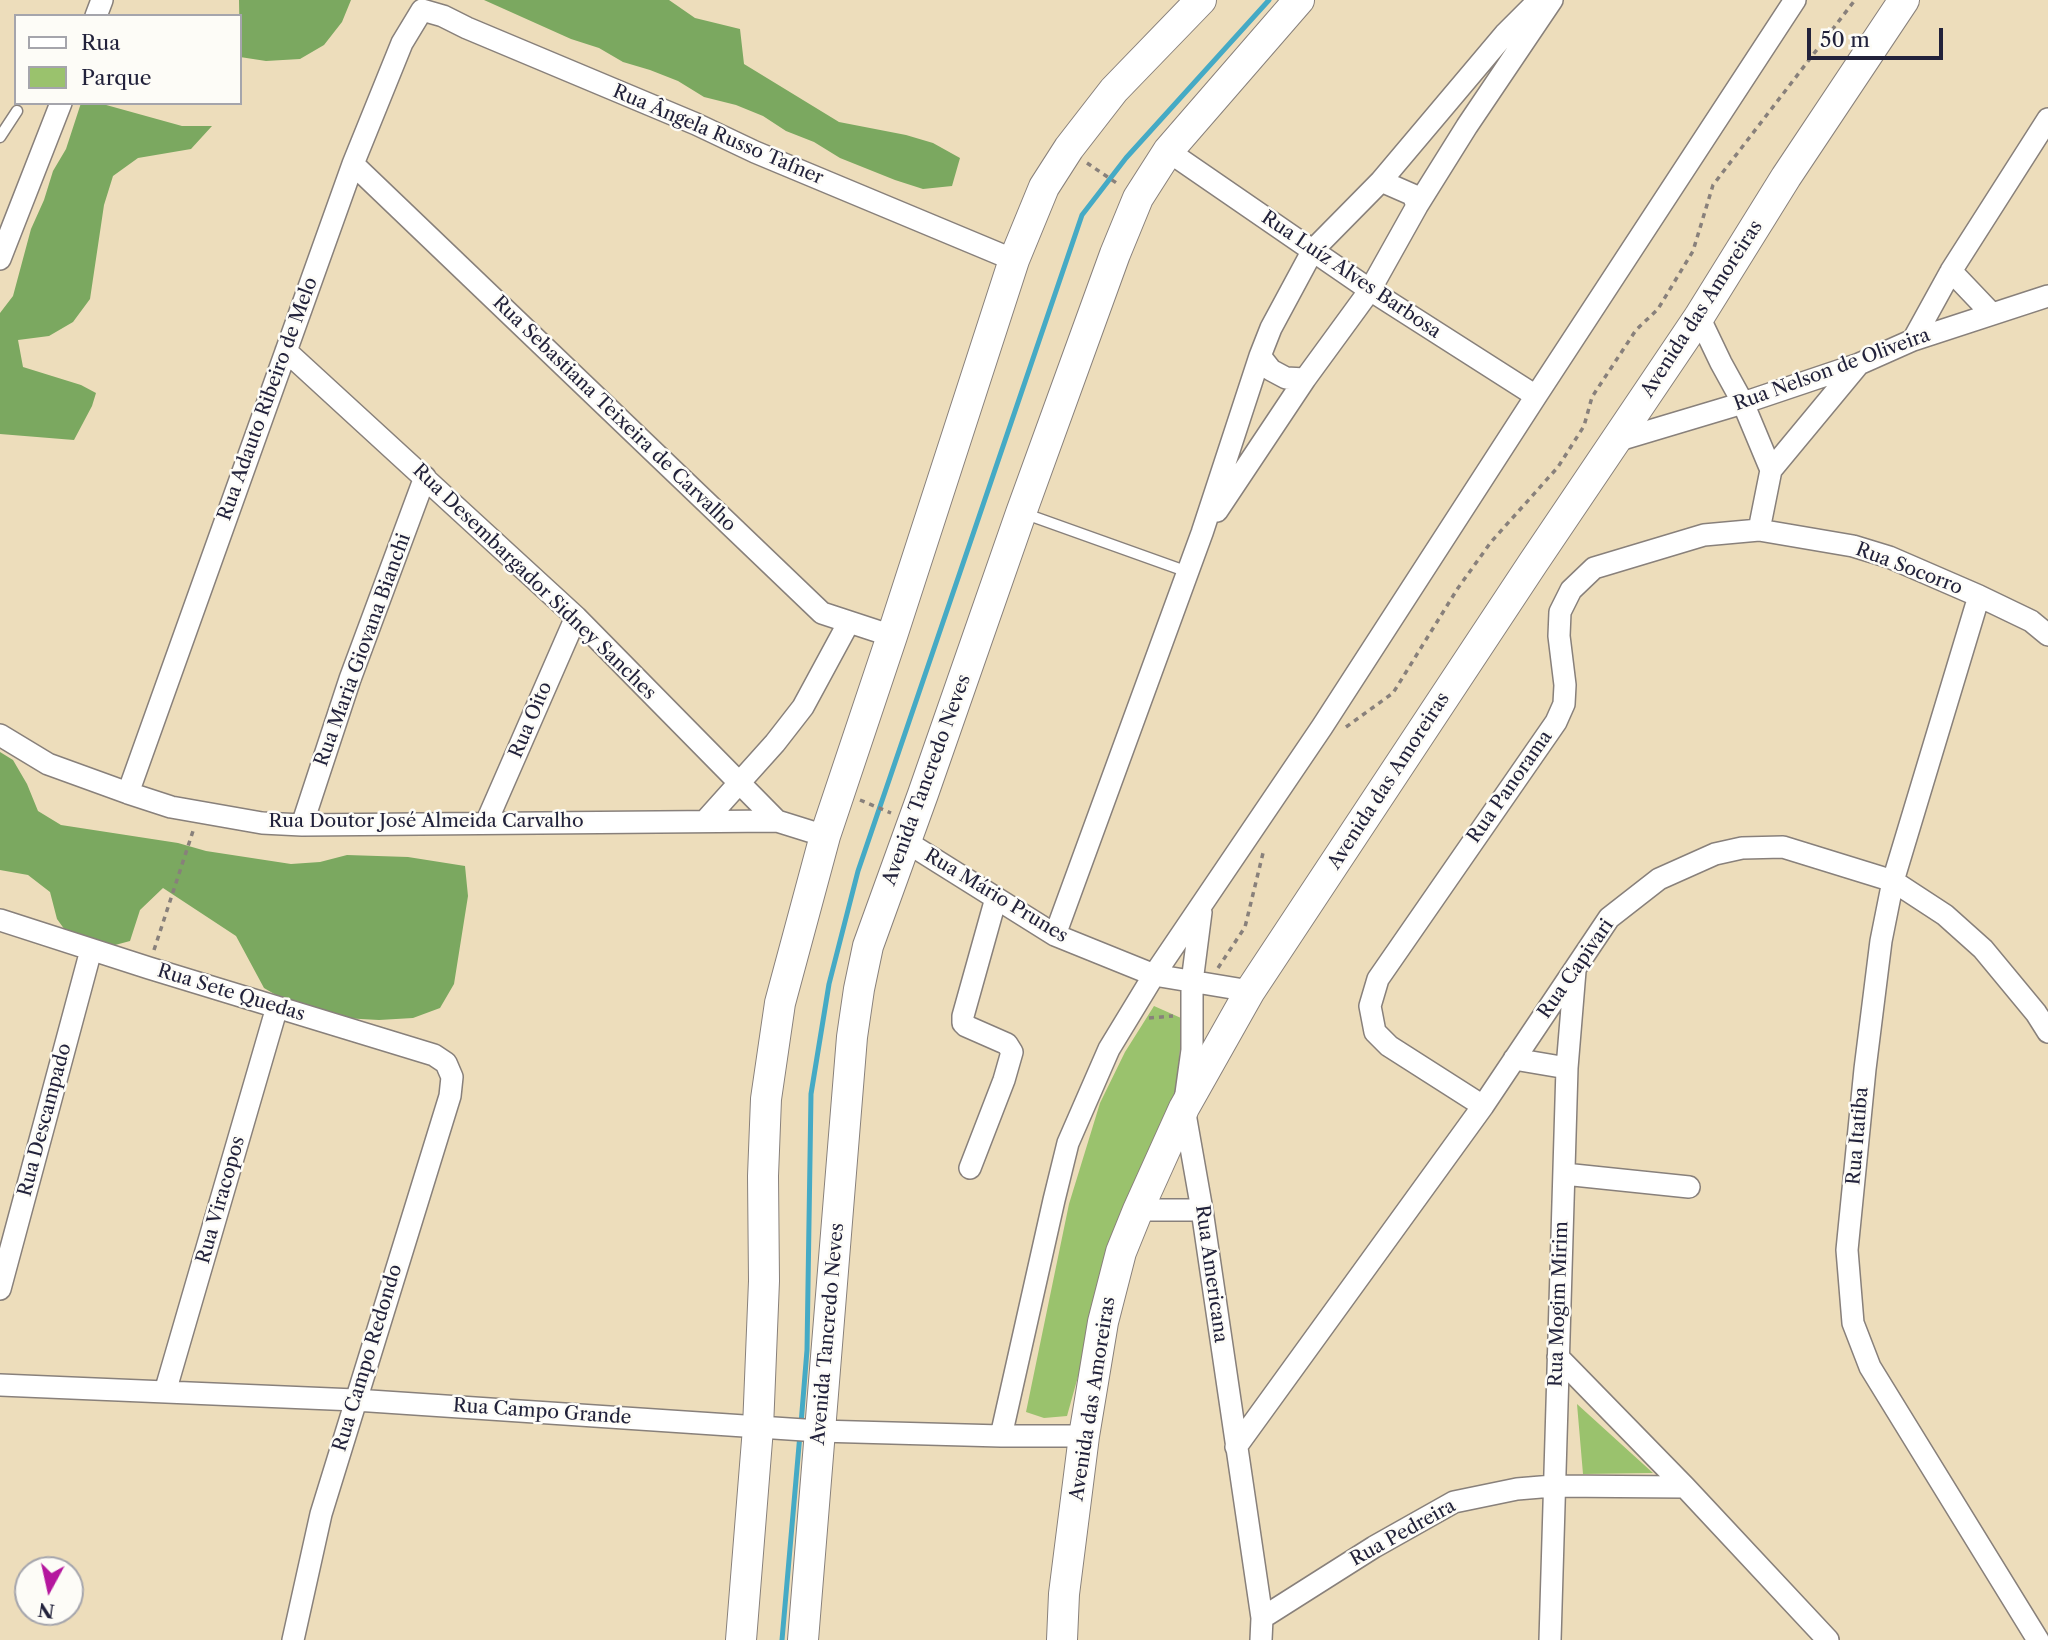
<!DOCTYPE html>
<html>
<head>
<meta charset="utf-8">
<style>
  body { margin:0 }
  #map { position:relative; width:2048px; height:1640px; overflow:hidden; background:#edddbb; font-family:"Libre Caslon Text",serif }
  canvas { display:block }
  .legend { position:absolute; left:14px; top:14px; width:228px; height:91px; box-sizing:border-box; background:#fdfcf7; border:2px solid #a5a5ac; margin:0; padding:9px 12px; list-style:none; font-size:21px; color:#22223b }
  .legend li { display:flex; align-items:center; gap:14px; height:35px }
  .legend b { width:35px; border:2px solid #a5a5ac }
  .north { position:absolute; left:14px; top:1556px; width:70px; height:70px; box-sizing:border-box; background:#fdfcf7; border:2px solid #a5a5ac; border-radius:50%; rotate:188deg; font-size:19px; font-weight:700; line-height:28px; text-align:center; color:#22223b }
  .north::after { content:''; display:block; margin:auto; width:24px; height:32px; background:#b5179e; clip-path:polygon(50% 0,100% 100%,50% 72%,0 100%) }
  .scale { position:absolute; left:1807px; top:28px; width:136px; height:32px; box-sizing:border-box; border:4px solid #22223b; border-top:0; padding-left:9px; font-size:21px; line-height:24px; white-space:nowrap; color:#22223b; -webkit-text-stroke:5px #fdfcf7; paint-order:stroke }
</style>
</head>
<body>
<div id="map">
<canvas width="2048" height="1640"></canvas>
<ul class="legend">
<li><b style="height:9px;background:#fff"></b>Rua</li>
<li><b style="height:19px;background:#9ac26d"></b>Parque</li>
</ul>
<div class="north">N</div>
<div class="scale">50 m</div>
</div>
<script>
const g = document.querySelector('canvas').getContext('2d');
g.lineJoin = 'round';
function paint(path, color) {
  g.fillStyle = color;
  g.fill(path, 'evenodd');
}
function poly(rows) {
  const path = new Path2D();
  for (const r of rows) {
    path.moveTo(r[0], r[1]);
    for (let i = 2; i < r.length; i += 2) path.lineTo(r[i], r[i + 1]);
  }
  return path;
}
function strokePath(path, color, width, dash) {
  g.strokeStyle = color;
  g.lineWidth = width;
  g.lineCap = dash ? 'butt' : 'round';
  g.setLineDash(dash || []);
  g.stroke(path);
}
function drawText(font, color, halo, rows, align = 'center') {
  g.font = font + ' "Libre Caslon Text",serif';
  g.lineWidth = 5;
  g.setLineDash([]);
  g.textBaseline = 'middle';
  g.strokeStyle = halo;
  g.fillStyle = color;
  for (const [text, x, y, turn = 0] of rows) {
    g.save();
    g.translate(x, y);
    g.rotate((+turn || 0) * Math.PI / 180);
    g.textAlign = isNaN(turn) ? turn : align;
    if (halo) g.strokeText(text, 0, 0);
    g.fillText(text, 0, 0);
    g.restore();
  }
}
const green = poly([
  [1154,1006,1181,1018,1180,1049,1173,1124,1096,1312,1067,1416,1044,1418,1026,1412,1069,1204,1100,1103,1125,1052],
  [1577,1404,1653,1473,1583,1474]
]);
const forest = poly([
  [239,0,351,0,342,22,324,45,300,59,266,61,240,57],
  [484,0,669,0,695,18,740,29,744,64,839,122,906,135,933,143,960,158,952,186,923,189,895,180,840,158,814,142,786,131,763,116,736,105,704,97,678,81,650,70,623,62,599,48,571,39],
  [81,103,99,103,182,126,212,126,191,149,138,158,113,176,104,205,90,299,73,322,49,336,18,340,23,367,81,385,96,393,92,406,74,440,0,434,0,313,13,296,31,229,44,200,53,171,66,149],
  [0,752,13,760,27,784,38,811,61,825,178,843,206,851,291,864,320,862,347,855,408,857,465,866,468,896,454,984,440,1008,413,1018,379,1020,343,1018,288,1002,264,988,236,936,163,888,140,910,130,941,104,948,75,944,57,919,50,892,28,875,0,870]
]);
const stream = poly([
  [801,1424,807,1350,811,1094,829,984,858,871,1082,215,1126,158,1269,0],
  [782,1640,800,1434]
]);
const path = poly([
  [1087,163,1118,184],
  [1346,727,1393,693,1458,588,1491,542,1558,467,1584,426,1592,397,1636,330,1658,309,1693,251,1713,185,1855,0],
  [860,800,891,813],
  [154,950,193,831],
  [1218,968,1245,927,1264,849],
  [1149,1018,1173,1016]
]);
const service = poly([
  [0,137,17,111],
  [1023,513,1188,572]
]);
const minor = poly([
  [96,16,102,0],
  [1168,151,1370,290,1536,396],
  [353,164,822,613,892,636],
  [1381,181,1413,195,1417,206],
  [0,259,61,103],
  [1951,271,1992,314],
  [1699,317,1721,363,1743,403,1771,470],
  [1913,340,1951,271,2048,119],
  [286,351,576,617,777,821],
  [1260,356,1271,370,1286,378,1305,379],
  [1616,441,1743,403,1859,364,1913,340,2048,296],
  [1217,511,1305,379,1370,290,1417,206,1467,126,1552,0],
  [1759,530,1771,470,1858,365],
  [1979,596,1893,881,1881,941,1865,1069,1847,1250,1853,1323,1870,1367,2038,1640],
  [0,735,48,764,128,793,171,807,262,823,302,825,777,821,825,836],
  [128,793,353,164,402,43,422,10,443,16,467,28,696,124,755,152,1014,260],
  [705,821,775,743,803,707,849,622],
  [486,823,576,617],
  [302,825,350,679,425,477],
  [905,841,1055,935,1154,975,1250,991],
  [1201,912,1192,982,1192,1050,1184,1108,1202,1210,1262,1618,1261,1640],
  [0,920,149,968,434,1055,446,1063,452,1077,450,1096,321,1514,293,1640],
  [1055,935,1202,533,1260,356,1271,328,1313,250,1381,181,1505,34,1539,0],
  [1514,1059,1567,1068],
  [1483,1106,1389,1046,1375,1032,1370,1006,1378,979,1556,722,1564,704,1565,685,1559,636,1560,612,1571,590,1594,568,1704,535,1759,530,1853,546,1889,557,1979,596,2031,621,2048,635],
  [970,1168,1004,1080,1012,1052,1007,1044,966,1026,963,1023,963,1016,996,898],
  [1564,1174,1689,1187],
  [1138,1210,1202,1210],
  [0,1289,91,950],
  [1558,1357,1685,1487,1828,1640],
  [0,1385,355,1400,819,1431,1001,1436,1084,1436],
  [165,1392,277,1007],
  [1001,1436,1054,1200,1068,1143,1109,1049,1154,975,1322,727,1536,396,1795,0],
  [1236,1447,1483,1106,1609,918,1659,879,1715,854,1742,848,1783,847,1893,881,1945,915,1983,949,2036,1013,2048,1032],
  [1262,1618,1374,1547,1454,1502,1517,1489,1553,1486,1685,1487],
  [1550,1640,1567,1068,1575,971]
]);
const secondary = poly([
  [741,1640,758,1428,764,1281,763,1176,766,1099,780,1003,825,836,892,636,1014,260,1044,187,1069,148,1114,90,1201,0],
  [803,1640,852,1037,859,989,868,946,923,794,1021,513,1115,254,1138,198,1168,151,1299,0],
  [1062,1640,1064,1594,1084,1436,1103,1322,1121,1252,1138,1210,1184,1108,1250,991,1533,563,1699,317,1786,177,1904,0]
]);
const streetNames = [
  ["Rua Ângela Russo Tafner",718,135,23],
  ["Rua Luíz Alves Barbosa",1351,275,34],
  ["Avenida das Amoreiras",1702,309,-57],
  ["Rua Nelson de Oliveira",1832,370,-20],
  ["Rua Adauto Ribeiro de Melo",268,399,-70],
  ["Rua Sebastiana Teixeira de Carvalho",614,414,44],
  ["Rua Socorro",1909,569,21],
  ["Rua Desembargador Sidney Sanches",534,582,44],
  ["Rua Maria Giovana Bianchi",363,650,-70],
  ["Rua Oito",531,720,-67],
  ["Avenida Tancredo Neves",927,780,-70],
  ["Avenida das Amoreiras",1389,781,-57],
  ["Rua Panorama",1510,787,-55],
  ["Rua Doutor José Almeida Carvalho",426,822],
  ["Rua Mário Prunes",996,896,31],
  ["Rua Capivari",1576,969,-55],
  ["Rua Sete Quedas",231,993,17],
  ["Rua Descampado",45,1120,-75],
  ["Rua Itatiba",1858,1136,-85],
  ["Rua Viracopos",221,1200,-74],
  ["Rua Americana",1211,1274,82],
  ["Rua Mogim Mirim",1559,1304,-88],
  ["Avenida Tancredo Neves",828,1334,-85],
  ["Rua Campo Redondo",368,1358,-73],
  ["Avenida das Amoreiras",1093,1399,-81],
  ["Rua Campo Grande",542,1412,4],
  ["Rua Pedreira",1403,1533,-29]
];
paint(green, '#9ac26d');
paint(forest, '#7ba860');
strokePath(stream, '#45aac5', 5);
strokePath(service, '#88807b', 13);
strokePath(minor, '#88807b', 24);
strokePath(secondary, '#88807b', 32);
strokePath(path, '#88807b', 3.5, [5, 5]);
strokePath(service, '#fff', 10);
strokePath(minor, '#fff', 21);
strokePath(secondary, '#fff', 30);
drawText('19px', '#22223b', '#fdfcf7', streetNames);
</script>
</body>
</html>
